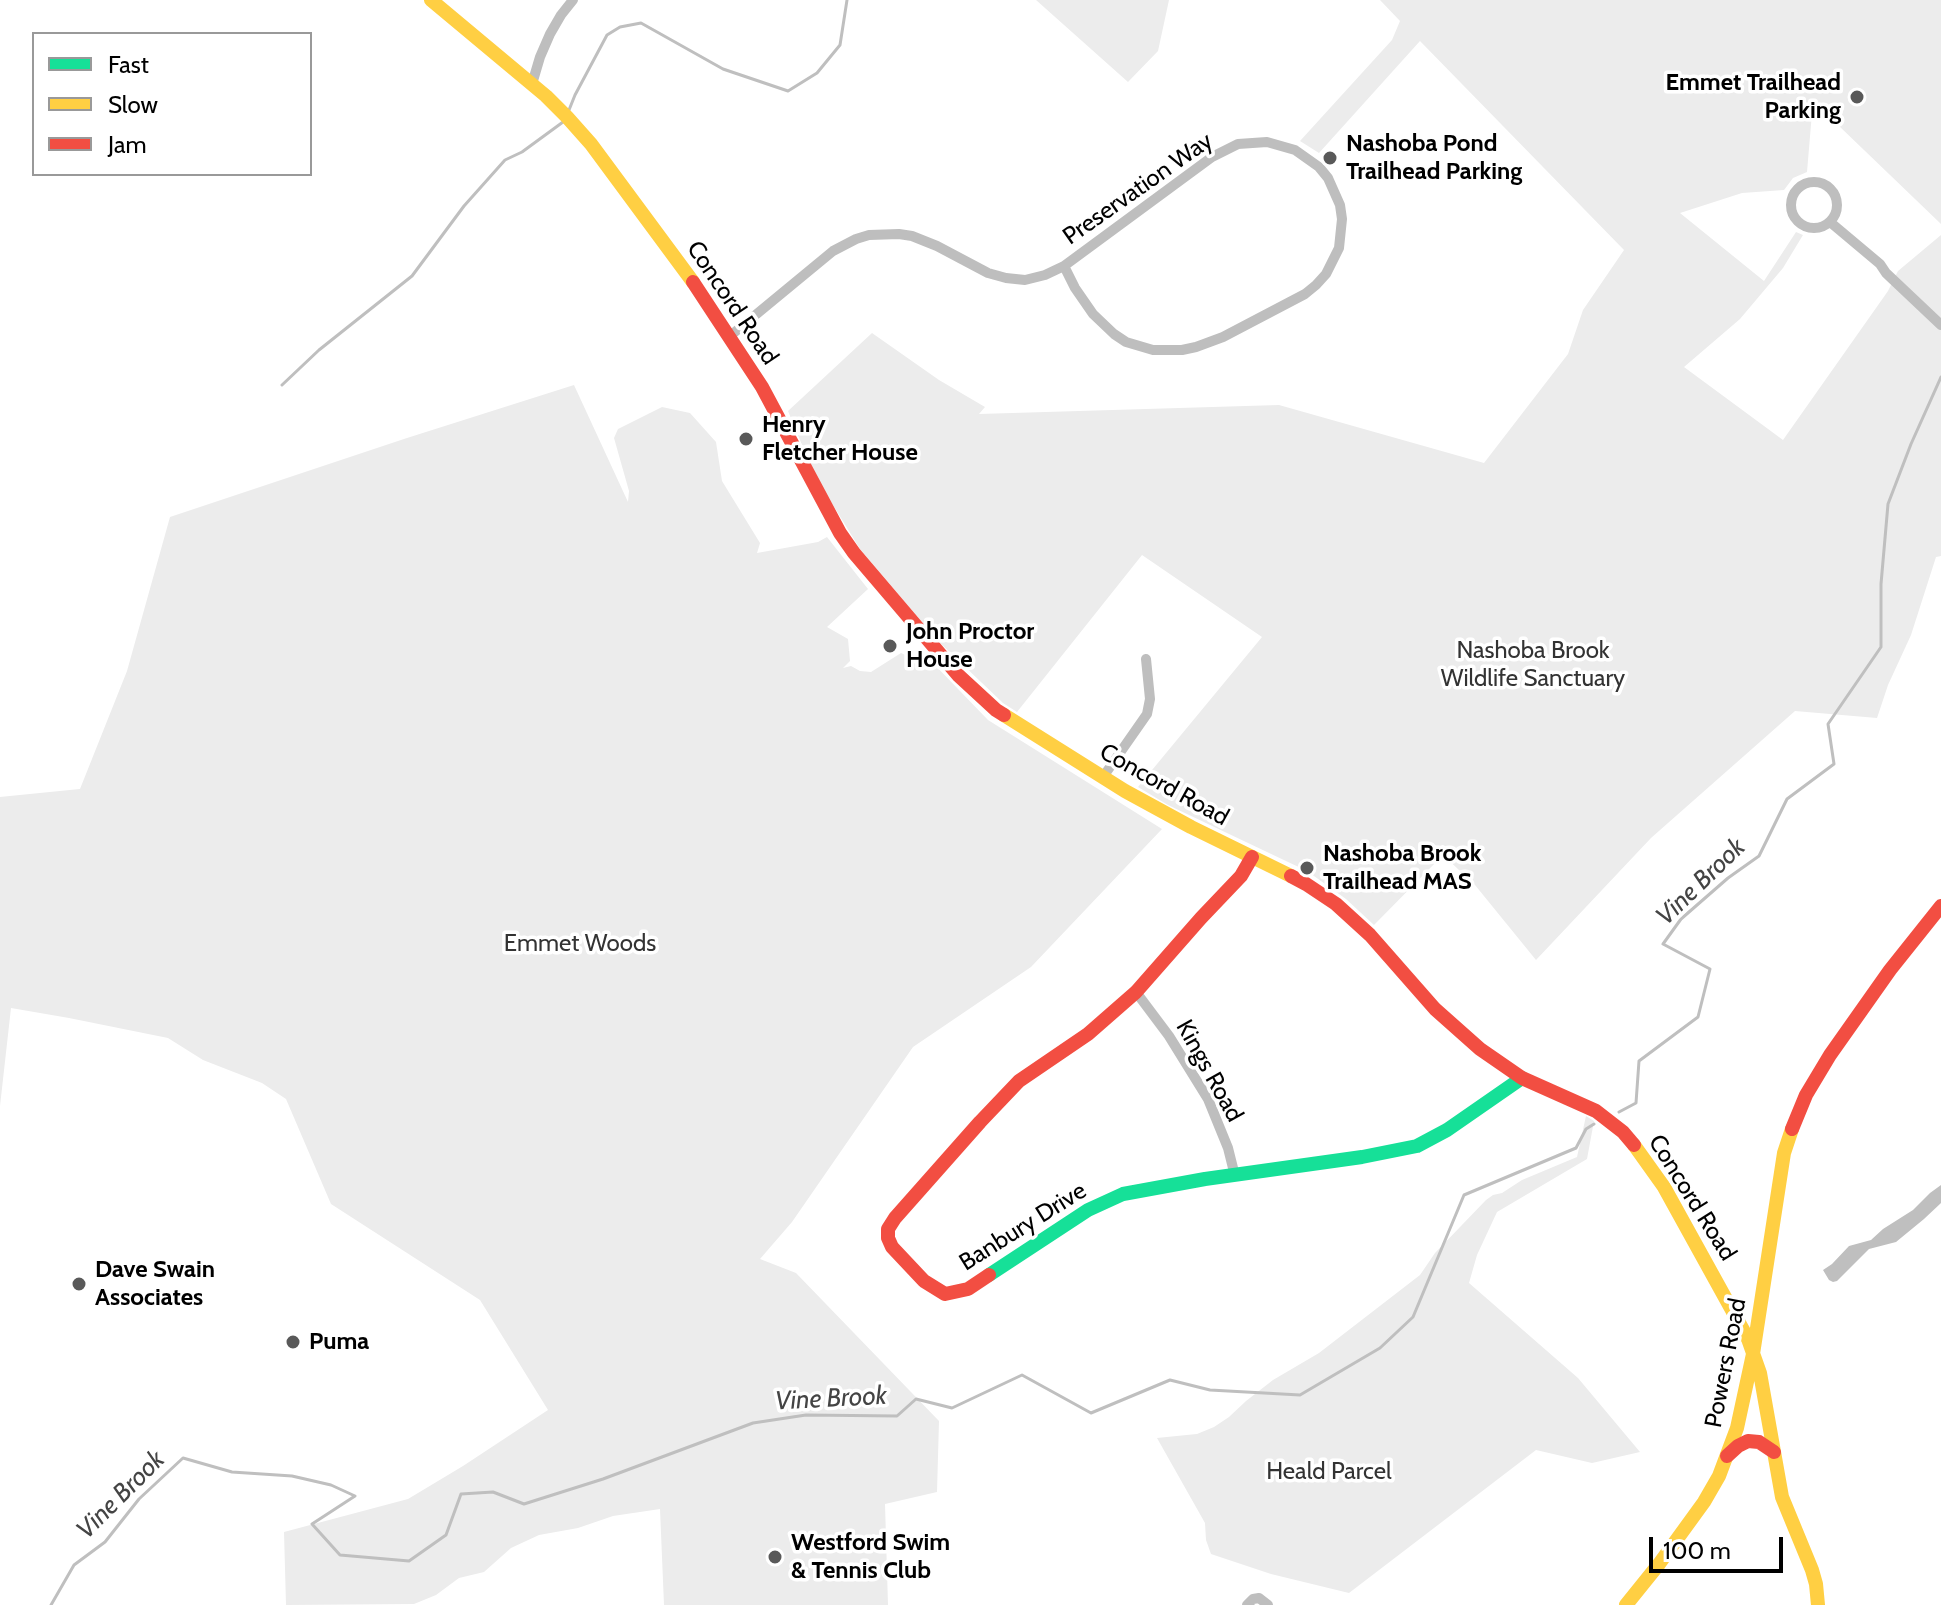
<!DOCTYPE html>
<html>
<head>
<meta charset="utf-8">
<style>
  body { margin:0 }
  #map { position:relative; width:1941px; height:1605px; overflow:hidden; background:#fff; font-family:Cabin,sans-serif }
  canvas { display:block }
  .legend { position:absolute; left:32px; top:32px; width:280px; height:144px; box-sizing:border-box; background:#fff; border:2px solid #999; margin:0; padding:10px 14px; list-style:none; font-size:24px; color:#000 }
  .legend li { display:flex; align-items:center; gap:16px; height:40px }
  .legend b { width:40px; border:2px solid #999 }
  .scale { position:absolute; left:1649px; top:1537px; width:134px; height:36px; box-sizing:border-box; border:4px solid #000; border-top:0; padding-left:10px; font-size:24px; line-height:28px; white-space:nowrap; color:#000; -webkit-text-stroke:6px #fff; paint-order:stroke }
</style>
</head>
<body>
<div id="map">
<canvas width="1941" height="1605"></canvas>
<ul class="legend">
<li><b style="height:10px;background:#16e098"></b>Fast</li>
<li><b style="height:10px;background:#ffcf43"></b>Slow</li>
<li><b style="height:10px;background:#f24e42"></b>Jam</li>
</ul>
<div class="scale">100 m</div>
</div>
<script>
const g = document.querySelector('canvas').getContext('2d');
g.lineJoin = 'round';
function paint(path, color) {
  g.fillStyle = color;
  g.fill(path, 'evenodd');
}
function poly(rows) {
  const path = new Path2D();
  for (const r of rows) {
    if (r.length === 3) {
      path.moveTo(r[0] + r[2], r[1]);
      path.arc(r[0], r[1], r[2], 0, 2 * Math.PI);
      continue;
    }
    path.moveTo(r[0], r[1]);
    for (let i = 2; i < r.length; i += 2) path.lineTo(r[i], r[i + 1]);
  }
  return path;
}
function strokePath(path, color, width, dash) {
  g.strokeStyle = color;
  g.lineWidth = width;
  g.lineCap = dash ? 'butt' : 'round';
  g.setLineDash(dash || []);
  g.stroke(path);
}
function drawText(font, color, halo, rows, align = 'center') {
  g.font = font + ' Cabin,sans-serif';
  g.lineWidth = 7;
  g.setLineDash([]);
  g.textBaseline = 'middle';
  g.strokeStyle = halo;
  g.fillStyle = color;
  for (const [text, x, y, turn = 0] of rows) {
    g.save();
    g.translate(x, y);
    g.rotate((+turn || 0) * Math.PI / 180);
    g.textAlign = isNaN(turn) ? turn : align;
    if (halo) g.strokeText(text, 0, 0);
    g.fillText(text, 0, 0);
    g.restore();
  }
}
const green = poly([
  [1036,0,1169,0,1158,51,1128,82],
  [1380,0,1941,0,1941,224,1813,101,1807,172,1793,178,1784,190,1742,193,1680,213,1764,281,1796,232,1803,235,1783,268,1740,319,1684,367,1783,440,1888,291,1898,271,1941,235,1941,556,1936,557,1911,635,1888,685,1877,718,1795,711,1651,838,1536,960,1475,885,1443,855,1374,925,1346,899,1307,871,1168,805,1138,787,1262,637,1142,555,1017,712,1003,703,939,642,860,549,814,474,788,411,872,333,939,380,985,407,979,414,1279,405,1484,463,1568,354,1583,310,1624,250,1420,41,1319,153,1300,141,1392,40,1400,21],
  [574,385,628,502,629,491,614,438,618,429,662,407,690,413,716,442,722,481,760,543,757,553,818,542,827,537,868,589,827,627,848,639,850,661,843,668,851,666,860,671,871,672,901,653,916,660,922,667,931,661,988,720,1162,829,1031,967,913,1047,792,1222,760,1259,796,1273,939,1421,937,1492,885,1504,888,1605,664,1605,660,1509,613,1516,578,1528,539,1535,511,1548,484,1572,459,1578,436,1595,414,1604,286,1605,284,1532,408,1499,463,1466,548,1410,480,1300,331,1204,286,1099,262,1083,203,1060,168,1038,69,1018,11,1008,0,1106,0,797,80,789,127,671,170,517,407,438],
  [1586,1116,1594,1121,1587,1159,1497,1212,1477,1255,1469,1283,1578,1378,1640,1452,1592,1463,1536,1450,1349,1593,1271,1574,1211,1554,1206,1540,1205,1523,1157,1438,1197,1434,1214,1427,1229,1417,1246,1401,1273,1380,1319,1353,1420,1275,1435,1253,1486,1200,1493,1195,1502,1193,1522,1180,1577,1157]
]);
const water = poly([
  [1941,1185,1941,1203,1924,1219,1896,1242,1869,1249,1837,1281,1833,1282,1829,1280,1823,1270,1832,1264,1849,1246,1871,1240,1883,1229,1913,1210,1930,1193]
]);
const stream = poly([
  [569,110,575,95,607,35,620,27,641,23,723,69,788,91,817,73,840,45,847,0],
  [282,385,319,350,412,276,464,206,505,160,522,152,563,122],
  [1619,1112,1636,1103,1639,1061,1698,1017,1710,969,1663,944,1681,919,1728,878,1759,856,1787,799,1834,764,1828,724,1881,647,1881,584,1888,504,1911,444,1941,377],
  [51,1605,74,1565,105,1542,139,1499,183,1458,232,1472,292,1476,331,1485,355,1496,312,1524,340,1555,409,1561,446,1535,461,1494,493,1492,524,1504,603,1479,753,1423,806,1415,897,1416,916,1399,952,1408,1022,1375,1091,1413,1170,1380,1210,1390,1300,1395,1380,1348,1413,1317,1464,1195,1576,1148,1586,1129,1594,1124]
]);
const street = poly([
  [532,84,540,57,550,34,561,15,573,0],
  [1814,205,23],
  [1830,222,1880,264,1886,273,1941,325],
  [730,336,833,251,856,239,869,235,899,234,912,236,937,246,988,273,1006,278,1025,280,1045,275,1064,266,1212,157,1238,144,1267,142,1295,150,1319,167,1328,178,1340,205,1342,219,1339,248,1326,274,1316,285,1305,294,1223,337,1196,347,1182,350,1153,350,1126,342,1114,334,1093,314,1075,288,1064,266],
  [1103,777,1147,714,1150,699,1146,659],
  [1136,992,1169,1036,1208,1099,1228,1148,1235,1176],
  [1247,1605,1253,1599,1259,1598,1268,1605]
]);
const fast = poly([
  [989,1275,1088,1210,1123,1194,1205,1179,1362,1157,1417,1146,1447,1130,1522,1078]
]);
const slow = poly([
  [431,0,546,96,567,117,591,144,693,282],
  [1004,715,1125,791,1191,827,1291,876],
  [1634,1145,1664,1187,1748,1339,1760,1373,1782,1497,1812,1570,1816,1584,1818,1605],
  [1626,1605,1659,1564,1704,1502,1719,1476,1737,1428,1753,1354,1784,1153,1792,1129]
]);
const jam = poly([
  [693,282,762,387,840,533,854,553,958,675,996,710,1004,715],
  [1291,876,1306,884,1336,904,1370,935,1435,1009,1480,1049,1522,1078,1596,1111,1623,1132,1634,1145],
  [1792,1129,1806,1095,1830,1055,1890,970,1941,906],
  [989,1275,968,1289,945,1294,924,1281,892,1247,888,1238,888,1229,895,1218,980,1122,1019,1081,1088,1034,1136,992,1201,918,1241,876,1252,857],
  [1727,1456,1738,1446,1748,1441,1759,1442,1774,1452]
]);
const markers = [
  [1857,97,8,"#595959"],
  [1330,158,8,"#595959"],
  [746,439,8,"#595959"],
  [890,646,8,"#595959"],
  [1307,868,8,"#595959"],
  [79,1284,8,"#595959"],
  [293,1342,8,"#595959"],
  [775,1557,8,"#595959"]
];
const poiNames = [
  ["Emmet Trailhead",1841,83,"right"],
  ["Parking",1841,111,"right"],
  ["Nashoba Pond",1346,144],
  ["Trailhead Parking",1346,172],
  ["Henry",762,425],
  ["Fletcher House",762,453],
  ["John Proctor",906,632],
  ["House",906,660],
  ["Nashoba Brook",1323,854],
  ["Trailhead MAS",1323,882],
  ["Dave Swain",95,1270],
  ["Associates",95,1298],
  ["Puma",309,1342],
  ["Westford Swim",791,1543],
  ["& Tennis Club",791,1571]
];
const streetNames = [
  ["Preservation Way",1138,189,-35],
  ["Concord Road",732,303,56],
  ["Concord Road",1164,785,29],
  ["Kings Road",1209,1071,61],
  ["Concord Road",1692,1198,58],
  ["Banbury Drive",1023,1227,-32],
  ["Powers Road",1726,1363,-79]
];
const parkNames = [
  ["Nashoba Brook",1533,651],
  ["Wildlife Sanctuary",1533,679],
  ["Emmet Woods",580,944],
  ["Heald Parcel",1329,1472]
];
const waterNames = [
  ["Vine Brook",1701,882,-44],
  ["Vine Brook",831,1399,-3],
  ["Vine Brook",121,1495,-45]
];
paint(green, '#ececec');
paint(water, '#bfbfbf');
strokePath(stream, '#bfbfbf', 3);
strokePath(street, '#bebebe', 10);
strokePath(fast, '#16e098', 14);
strokePath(slow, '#ffcf43', 14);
strokePath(jam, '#f24e42', 14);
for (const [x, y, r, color] of markers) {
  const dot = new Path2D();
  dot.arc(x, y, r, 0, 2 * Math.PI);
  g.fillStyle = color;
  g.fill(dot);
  strokePath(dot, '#fff', 3);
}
drawText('bold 24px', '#000', '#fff', poiNames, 'left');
drawText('24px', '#000', '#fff', streetNames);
drawText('24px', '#333', '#fff', parkNames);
drawText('italic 26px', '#444', '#fff', waterNames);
</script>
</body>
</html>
